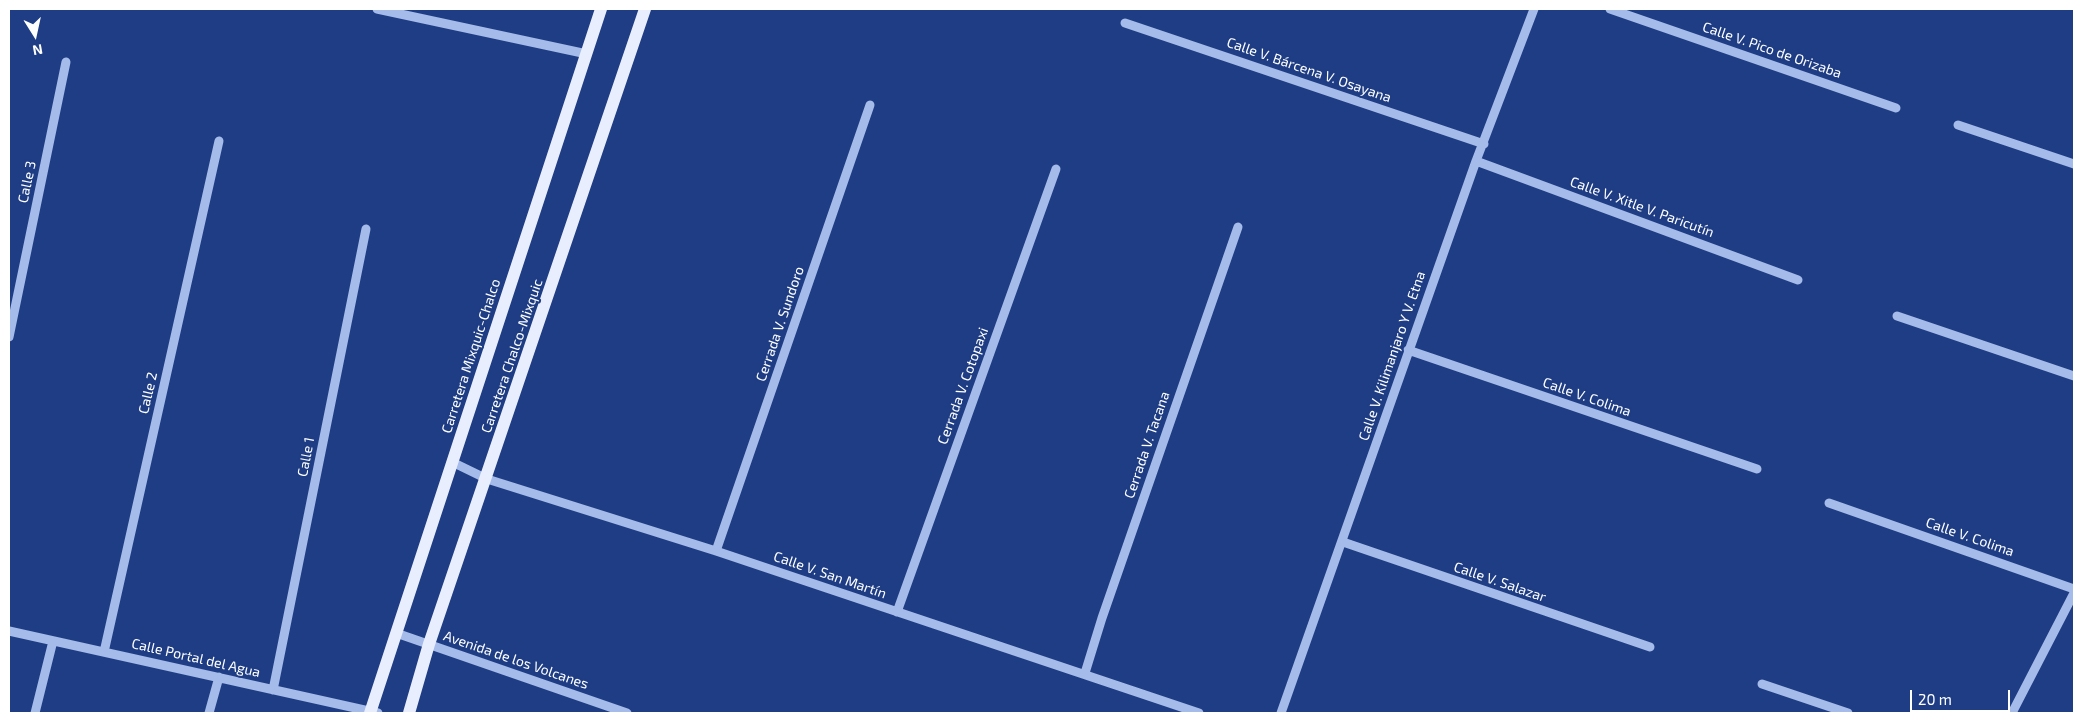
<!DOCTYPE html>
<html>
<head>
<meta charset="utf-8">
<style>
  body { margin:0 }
  #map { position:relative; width:2083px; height:722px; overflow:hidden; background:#1e3d84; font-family:"Exo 2",sans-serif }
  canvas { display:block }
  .frame { position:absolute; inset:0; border:10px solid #fff; pointer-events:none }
  .north { position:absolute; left:10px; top:10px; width:50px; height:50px; -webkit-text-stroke:4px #1e3d84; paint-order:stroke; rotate:170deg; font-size:14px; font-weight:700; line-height:20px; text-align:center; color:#fff }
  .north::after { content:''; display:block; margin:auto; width:18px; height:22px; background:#fff; clip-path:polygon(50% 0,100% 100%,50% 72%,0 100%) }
  .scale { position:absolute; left:1910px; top:690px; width:100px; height:22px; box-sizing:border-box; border:2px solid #fff; border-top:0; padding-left:6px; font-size:15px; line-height:18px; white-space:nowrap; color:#fff; -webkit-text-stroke:4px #1e3d84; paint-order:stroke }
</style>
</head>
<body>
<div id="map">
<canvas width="2083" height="722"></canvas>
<div class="frame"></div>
<div class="north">N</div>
<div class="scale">20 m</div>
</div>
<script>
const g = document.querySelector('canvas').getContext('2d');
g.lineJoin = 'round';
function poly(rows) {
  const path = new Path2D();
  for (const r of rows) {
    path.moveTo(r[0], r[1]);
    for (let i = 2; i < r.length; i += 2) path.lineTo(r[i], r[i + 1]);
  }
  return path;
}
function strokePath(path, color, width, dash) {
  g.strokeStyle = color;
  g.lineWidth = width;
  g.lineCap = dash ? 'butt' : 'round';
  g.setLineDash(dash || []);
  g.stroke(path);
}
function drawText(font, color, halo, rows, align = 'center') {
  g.font = font + ' "Exo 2",sans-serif';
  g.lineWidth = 4;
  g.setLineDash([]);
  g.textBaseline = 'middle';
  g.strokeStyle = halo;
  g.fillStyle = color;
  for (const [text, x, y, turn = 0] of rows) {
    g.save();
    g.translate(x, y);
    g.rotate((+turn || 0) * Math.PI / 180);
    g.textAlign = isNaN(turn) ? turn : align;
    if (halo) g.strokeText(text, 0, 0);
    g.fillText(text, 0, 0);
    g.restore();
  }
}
const minor = poly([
  [377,9,587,54],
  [1610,9,1896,108],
  [1125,23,1484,144],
  [1958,125,2074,164],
  [1476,161,1798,280],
  [1897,316,2074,376],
  [9,337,66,62],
  [1408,350,1757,469],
  [452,462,487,479,716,551,1199,713],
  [1829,503,2074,589],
  [1343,542,1650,647],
  [716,551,870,105],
  [897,612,1056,169],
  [9,631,378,713],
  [396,633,627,713],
  [104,652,219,141],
  [1085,673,1102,618,1238,227],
  [1762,684,1848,713],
  [273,690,366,229],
  [35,713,53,641],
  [209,713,219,677],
  [1281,713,1476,161,1534,9],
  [2012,713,2074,593]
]);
const major = poly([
  [370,713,601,9],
  [409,713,429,644,645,9]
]);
const streetNames = [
  ["Calle V. Pico de Orizaba",1772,50,19],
  ["Calle V. Bárcena V. Osayana",1309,70,19],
  ["Calle 3",27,182,-78],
  ["Calle V. Xitle V. Paricutín",1642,207,20],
  ["Cerrada V. Sundoro",780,324,-71],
  ["Carretera Mixquic-Chalco",471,356,-72],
  ["Carretera Chalco-Mixquic",512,356,-71],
  ["Calle V. Kilimanjaro Y V. Etna",1392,356,-71],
  ["Cerrada V. Cotopaxi",963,386,-70],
  ["Calle 2",148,393,-77],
  ["Calle V. Colima",1587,397,19],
  ["Cerrada V. Tacana",1147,445,-71],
  ["Calle 1",306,457,-79],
  ["Calle V. Colima",1970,537,19],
  ["Calle V. San Martín",830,575,19],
  ["Calle V. Salazar",1500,582,19],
  ["Calle Portal del Agua",196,658,13],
  ["Avenida de los Volcanes",516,660,19]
];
strokePath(minor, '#a5bbea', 9);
strokePath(major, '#e9eefe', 12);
drawText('14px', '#fff', '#1e3d84', streetNames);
</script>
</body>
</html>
